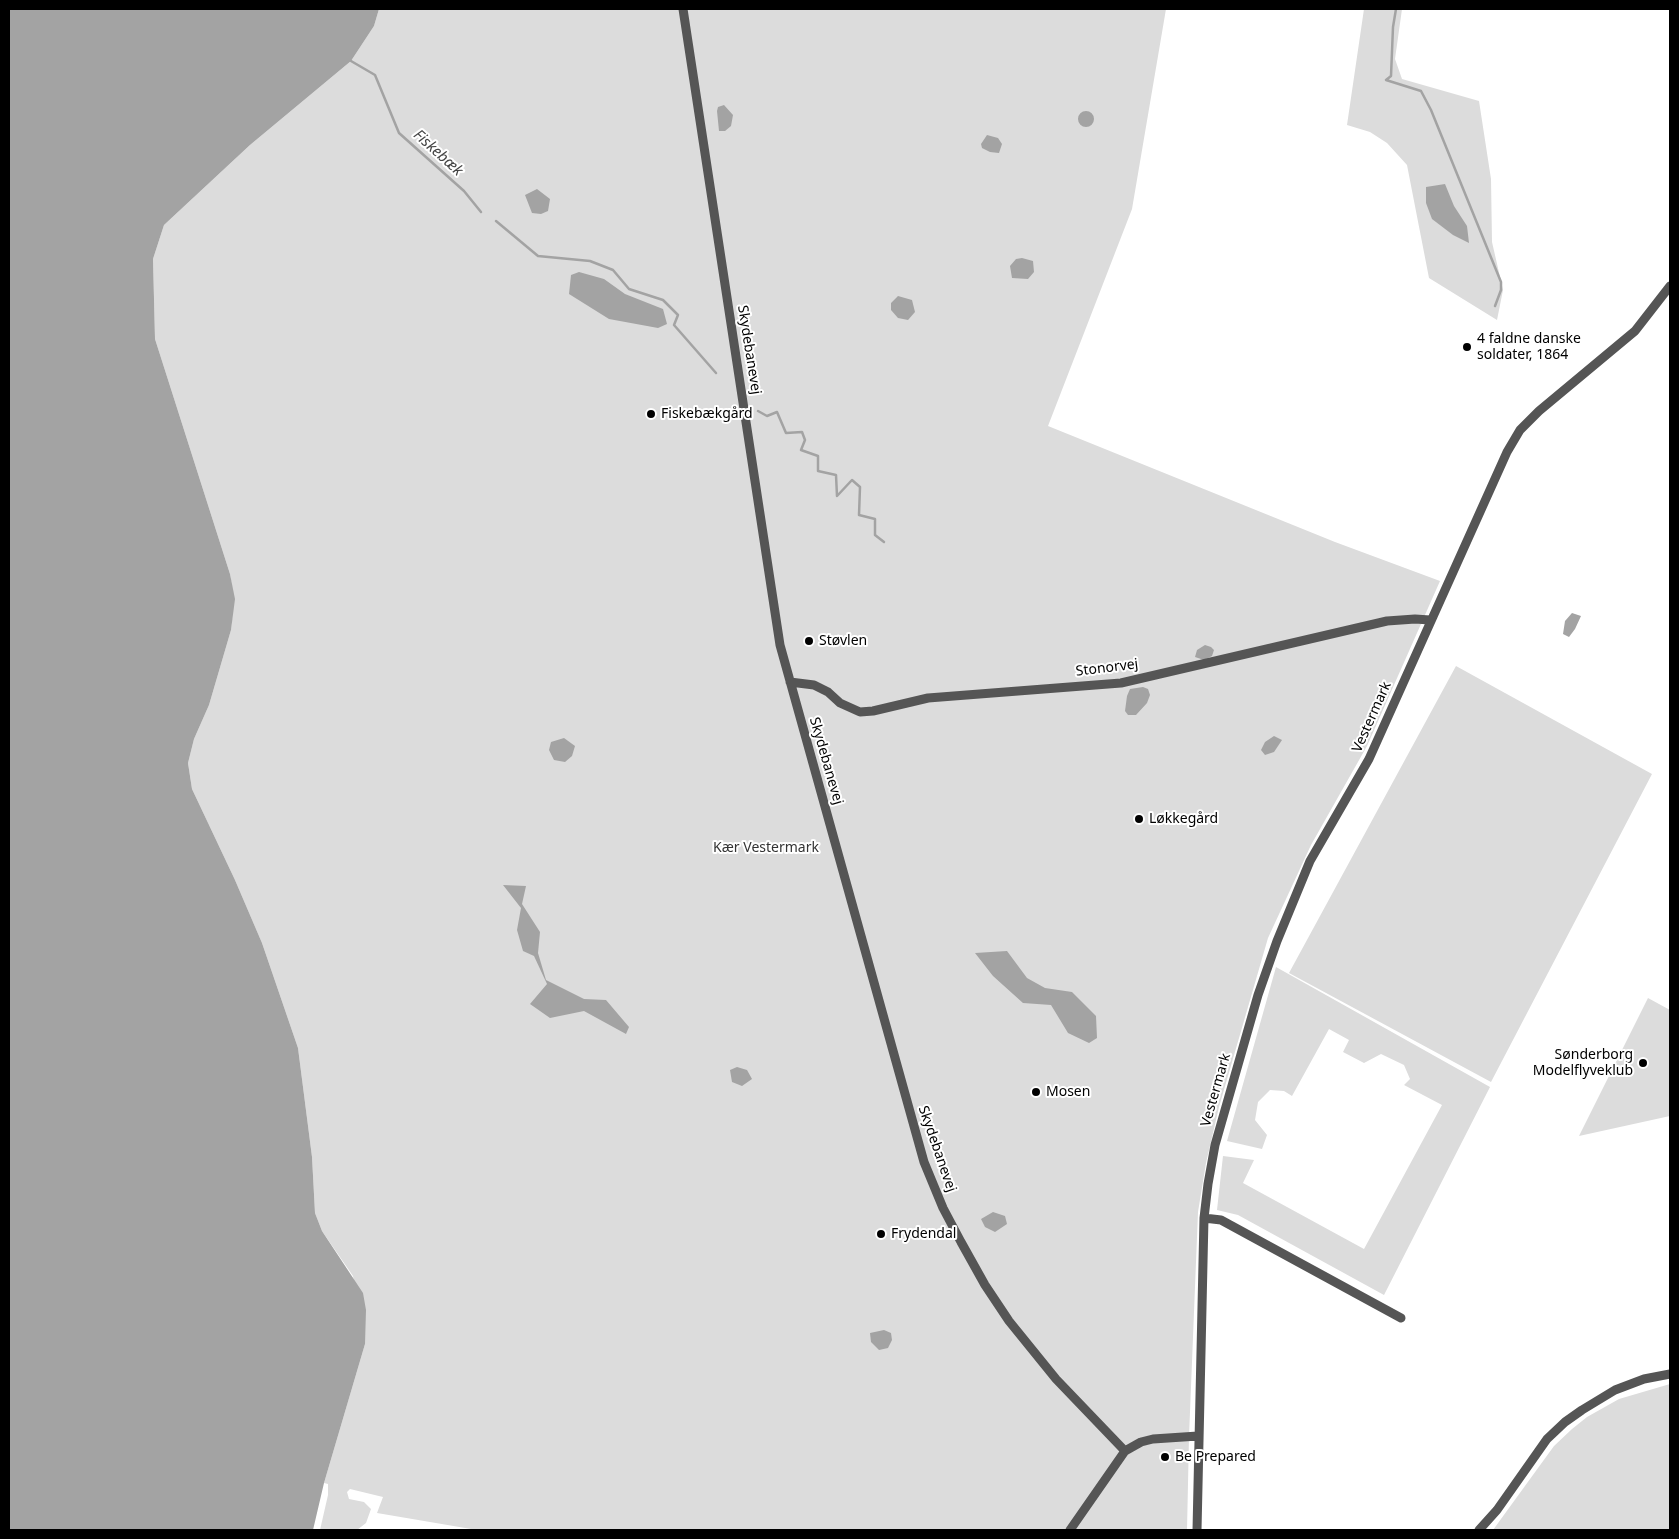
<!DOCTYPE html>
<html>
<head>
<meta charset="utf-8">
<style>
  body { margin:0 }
  #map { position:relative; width:1679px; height:1539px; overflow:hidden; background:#fff; font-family:"Noto Sans",sans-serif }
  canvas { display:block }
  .frame { position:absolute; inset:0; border:10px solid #000; pointer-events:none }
</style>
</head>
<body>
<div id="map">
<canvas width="1679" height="1539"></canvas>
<div class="frame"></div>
</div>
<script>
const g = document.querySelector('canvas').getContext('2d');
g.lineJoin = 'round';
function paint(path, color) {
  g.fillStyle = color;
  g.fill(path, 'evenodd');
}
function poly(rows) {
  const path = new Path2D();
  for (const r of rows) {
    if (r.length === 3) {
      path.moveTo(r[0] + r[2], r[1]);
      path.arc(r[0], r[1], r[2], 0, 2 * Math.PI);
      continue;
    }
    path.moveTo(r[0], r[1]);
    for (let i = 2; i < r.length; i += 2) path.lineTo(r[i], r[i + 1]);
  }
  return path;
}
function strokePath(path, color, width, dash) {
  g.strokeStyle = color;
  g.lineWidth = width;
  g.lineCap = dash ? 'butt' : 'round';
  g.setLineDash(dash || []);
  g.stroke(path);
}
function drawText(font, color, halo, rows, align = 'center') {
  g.font = font + ' "Noto Sans",sans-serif';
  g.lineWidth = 4;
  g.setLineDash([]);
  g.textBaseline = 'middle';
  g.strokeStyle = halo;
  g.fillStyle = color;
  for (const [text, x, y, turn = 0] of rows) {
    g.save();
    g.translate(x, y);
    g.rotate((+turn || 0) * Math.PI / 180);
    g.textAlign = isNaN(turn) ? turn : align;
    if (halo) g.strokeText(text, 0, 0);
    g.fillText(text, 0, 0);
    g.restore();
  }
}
const green = poly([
  [379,9,1166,9,1132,209,1048,426,1335,542,1440,581,1367,746,1311,845,1268,938,1219,1107,1206,1163,1198,1212,1189,1437,1187,1530,477,1530,377,1513,383,1497,350,1489,347,1492,349,1499,364,1502,371,1509,366,1523,357,1530,320,1530,328,1495,328,1484,324,1483,365,1344,353,1276,322,1231,315,1213,312,1157,298,1048,262,943,235,880,192,789,188,763,194,739,209,705,231,630,234,599,230,574,155,339,153,259,164,225,250,145,351,61,374,26],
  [1364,9,1402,9,1395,59,1402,79,1479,101,1491,179,1492,242,1503,290,1497,320,1429,278,1407,165,1387,143,1370,132,1347,125],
  [1456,666,1652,774,1491,1082,1289,973],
  [1276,967,1490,1087,1384,1295,1238,1215,1217,1210,1223,1156,1254,1160,1243,1183,1364,1249,1442,1105,1404,1085,1410,1079,1404,1065,1381,1054,1364,1063,1343,1052,1349,1040,1329,1029,1292,1096,1284,1091,1270,1090,1258,1102,1255,1120,1267,1135,1262,1149,1227,1141],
  [1648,998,1670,1010,1670,1116,1579,1136],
  [1670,1384,1670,1530,1493,1530,1554,1446,1572,1429,1587,1417,1619,1399]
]);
const water = poly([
  [9,9,379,9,374,26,351,61,250,145,164,225,153,259,155,339,230,574,235,599,231,630,209,705,194,739,188,763,192,789,235,880,262,943,298,1048,312,1157,315,1213,322,1231,363,1293,366,1310,365,1344,324,1483,313,1530,9,1530],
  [724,105,733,115,731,126,725,131,719,131,717,111,718,107],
  [1086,119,8],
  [987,135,998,138,1002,144,999,153,990,152,982,148,981,144],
  [1445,184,1454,206,1467,226,1469,243,1453,235,1432,219,1426,203,1426,187],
  [537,189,550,199,548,211,541,214,532,213,525,195],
  [1022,258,1033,261,1034,272,1028,279,1012,278,1010,266,1016,259],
  [579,272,604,279,625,294,663,309,667,324,658,328,609,319,569,294,571,275],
  [898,296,912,300,915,312,908,320,898,318,891,310,891,303],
  [1572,613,1581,616,1575,629,1569,637,1563,634,1565,621],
  [1205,645,1211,647,1214,650,1212,656,1204,660,1195,657,1197,650],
  [1143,687,1148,689,1150,695,1147,703,1136,715,1128,715,1125,711,1127,696,1130,689],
  [1274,736,1282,740,1274,752,1265,755,1261,750,1265,742],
  [564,738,575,746,572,756,565,762,554,760,549,750,551,742],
  [503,885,526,886,522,904,540,932,538,953,546,980,584,999,606,1000,629,1027,626,1034,584,1011,550,1018,530,1004,547,984,534,956,523,951,517,930,521,908],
  [1007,951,1027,978,1045,988,1072,992,1096,1016,1097,1038,1089,1043,1068,1033,1051,1005,1023,1003,993,976,975,953],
  [737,1067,747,1070,752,1079,742,1086,732,1082,730,1070],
  [993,1212,1005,1216,1007,1224,995,1232,985,1227,981,1219],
  [884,1330,891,1333,892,1340,888,1348,879,1350,871,1342,870,1333]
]);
const stream = poly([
  [1396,9,1393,27,1391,76,1386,80,1421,91,1431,110,1501,282,1501,290,1495,306],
  [351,61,375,75,399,133,464,191,481,212],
  [496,221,538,256,590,261,613,270,629,289,663,300,678,315,674,325,716,373],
  [758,411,767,416,777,412,786,433,802,432,805,440,801,450,818,456,818,471,836,475,837,496,852,480,860,487,859,515,875,519,875,535,884,542]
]);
const minor = poly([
  [683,9,780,645,924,1162,943,1208,961,1242,985,1285,1009,1321,1056,1379,1125,1451],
  [790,682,814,685,828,692,840,703,860,712,873,711,928,698,1121,683,1387,621,1415,619,1430,620],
  [1204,1218,1221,1220,1401,1318],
  [1070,1530,1125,1451,1141,1442,1153,1439,1198,1436],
  [1197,1530,1204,1218,1208,1184,1215,1145,1258,995,1277,941,1310,861,1369,759,1507,452,1520,430,1539,411,1635,331,1670,286],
  [1479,1530,1497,1510,1547,1439,1565,1422,1582,1410,1615,1390,1644,1379,1670,1374]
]);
const markers = [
  [1467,347,5,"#000"],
  [651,414,5,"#000"],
  [809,641,5,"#000"],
  [1139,819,5,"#000"],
  [1643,1063,5,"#000"],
  [1036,1092,5,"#000"],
  [881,1234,5,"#000"],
  [1165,1457,5,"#000"]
];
const poiNames = [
  ["4 faldne danske",1477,339],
  ["soldater, 1864",1477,355],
  ["Fiskebækgård",661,414],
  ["Støvlen",819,641],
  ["Løkkegård",1149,819],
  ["Sønderborg",1633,1055,"right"],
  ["Modelflyveklub",1633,1071,"right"],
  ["Mosen",1046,1092],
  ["Frydendal",891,1234],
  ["Be Prepared",1175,1457]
];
const streetNames = [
  ["Skydebanevej",749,350,81],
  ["Stonorvej",1107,668,-7],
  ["Vestermark",1372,717,-66],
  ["Skydebanevej",826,761,74],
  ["Vestermark",1216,1090,-74],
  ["Skydebanevej",937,1149,71]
];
const parkNames = [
  ["Kær Vestermark",766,848]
];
const waterNames = [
  ["Fiskebæk",438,153,42]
];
paint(green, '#dcdcdc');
paint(water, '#a3a3a3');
strokePath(stream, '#a3a3a3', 2.5);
strokePath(minor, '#555', 9);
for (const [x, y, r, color] of markers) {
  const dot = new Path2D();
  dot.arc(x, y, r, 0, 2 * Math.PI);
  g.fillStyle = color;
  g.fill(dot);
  strokePath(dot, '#fff', 2);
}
drawText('14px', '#000', '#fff', poiNames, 'left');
drawText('14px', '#000', '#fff', streetNames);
drawText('14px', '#333', '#fff', parkNames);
drawText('italic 15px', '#444', '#fff', waterNames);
</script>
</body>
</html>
